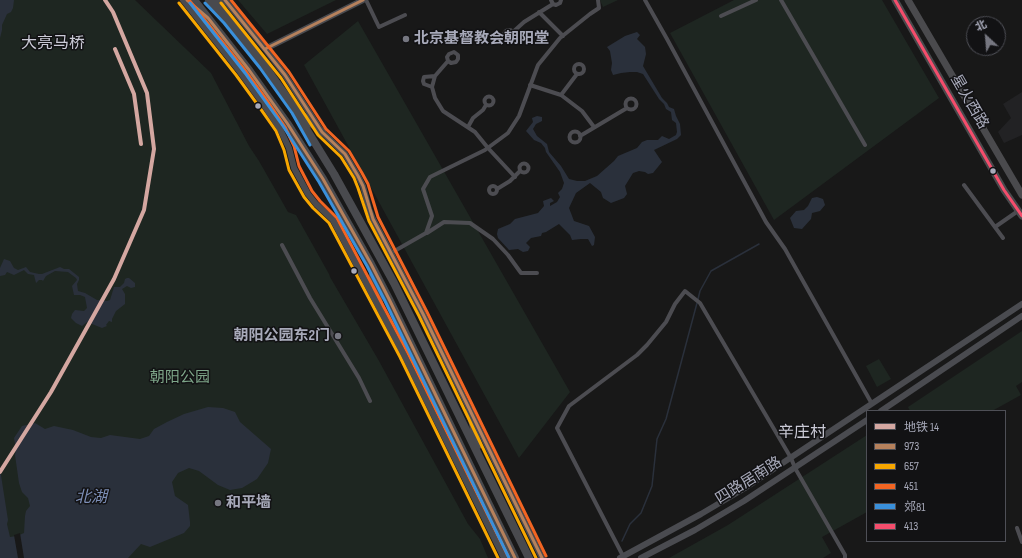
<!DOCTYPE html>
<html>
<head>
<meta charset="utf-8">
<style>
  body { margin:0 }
  #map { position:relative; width:1022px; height:558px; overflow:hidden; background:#181818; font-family:"Sofia Sans Condensed","Noto Sans SC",sans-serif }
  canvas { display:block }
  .legend { position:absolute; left:866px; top:410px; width:140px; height:132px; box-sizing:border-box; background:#121214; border:1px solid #4e4f56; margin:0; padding:5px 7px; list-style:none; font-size:12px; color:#a8aaba }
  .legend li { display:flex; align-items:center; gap:8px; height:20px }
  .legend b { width:20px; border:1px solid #4e4f56 }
  .north { position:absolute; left:966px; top:16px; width:40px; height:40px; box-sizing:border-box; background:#121214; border:1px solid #4e4f56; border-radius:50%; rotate:334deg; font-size:11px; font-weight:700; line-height:16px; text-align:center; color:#a8aaba }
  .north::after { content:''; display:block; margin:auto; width:14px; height:18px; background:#767781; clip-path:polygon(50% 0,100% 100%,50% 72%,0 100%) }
</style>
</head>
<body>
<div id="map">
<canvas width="1022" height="558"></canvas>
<ul class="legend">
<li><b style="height:5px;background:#d4a7a1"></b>地铁 14</li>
<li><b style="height:5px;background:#b6815c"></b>973</li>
<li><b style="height:5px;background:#f7a600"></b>657</li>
<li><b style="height:5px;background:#f26522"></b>451</li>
<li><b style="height:5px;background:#3a90db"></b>郊81</li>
<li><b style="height:5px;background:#f44d6c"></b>413</li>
</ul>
<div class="north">北</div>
</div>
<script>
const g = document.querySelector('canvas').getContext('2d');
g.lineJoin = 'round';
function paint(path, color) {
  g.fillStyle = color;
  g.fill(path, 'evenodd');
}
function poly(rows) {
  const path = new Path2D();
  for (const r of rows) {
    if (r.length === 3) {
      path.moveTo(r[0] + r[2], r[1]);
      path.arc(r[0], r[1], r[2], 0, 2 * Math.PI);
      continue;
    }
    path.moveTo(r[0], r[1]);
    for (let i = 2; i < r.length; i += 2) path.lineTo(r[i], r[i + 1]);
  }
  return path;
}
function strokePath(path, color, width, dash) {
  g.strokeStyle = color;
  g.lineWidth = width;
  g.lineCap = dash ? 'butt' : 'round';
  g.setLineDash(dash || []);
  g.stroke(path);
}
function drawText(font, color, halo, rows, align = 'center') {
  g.font = font + ' "Sofia Sans Condensed","Noto Sans SC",sans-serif';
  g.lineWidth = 3;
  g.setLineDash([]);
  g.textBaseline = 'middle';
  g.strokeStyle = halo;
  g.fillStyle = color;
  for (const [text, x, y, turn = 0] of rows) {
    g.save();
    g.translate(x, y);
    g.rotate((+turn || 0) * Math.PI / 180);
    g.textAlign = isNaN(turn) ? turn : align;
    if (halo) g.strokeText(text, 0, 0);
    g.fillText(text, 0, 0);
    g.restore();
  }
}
const built = poly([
  [1022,92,1022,135,1004,143,998,132,1011,118,1003,104]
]);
const green = poly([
  [0,0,135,0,211,73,249,146,259,161,288,212,296,215,329,274,330,277,379,361,468,524,480,539,488,558,0,558],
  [238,0,336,0,267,34],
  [600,0,618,0,603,7],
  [734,0,882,0,939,98,774,220,670,33],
  [358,21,570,392,519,458,304,65],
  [1022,331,1022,382,1016,386,1021,395,992,411,910,411,908,407],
  [879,359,891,379,877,387,866,366],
  [867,435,867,512,822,537,831,553,823,558,669,558,728,525]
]);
const water = poly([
  [0,0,14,0,13,8,11,12,7,14,2,25,2,30,0,38],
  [637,32,640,35,637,39,645,47,646,54,643,66,662,98,667,103,669,107,674,109,676,116,680,124,681,135,677,139,654,150,662,162,653,173,648,174,645,172,639,171,633,173,625,186,627,194,624,198,611,203,603,198,601,192,590,183,576,193,569,208,574,221,589,226,595,237,594,245,592,246,588,239,581,239,572,240,570,235,559,224,546,232,542,233,541,236,531,238,526,243,530,247,528,251,523,252,518,249,509,250,498,238,497,234,498,229,510,224,515,219,538,213,544,206,543,201,551,198,554,201,550,203,550,206,557,202,560,197,558,193,562,189,564,183,560,172,546,152,545,148,541,143,534,140,526,131,533,122,532,118,537,116,542,117,542,121,536,124,533,129,537,136,547,144,549,152,561,166,569,179,577,181,585,181,597,176,614,161,618,156,637,148,642,142,647,140,658,140,662,136,669,139,676,135,677,132,676,123,672,120,671,112,666,109,664,104,659,99,643,74,637,72,630,72,621,73,613,75,611,70,612,63,610,51,607,47,625,36],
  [817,197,823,199,825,205,820,211,812,213,811,219,802,229,794,228,790,218,796,211,804,210,808,206,812,198],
  [4,259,10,261,14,268,18,270,26,267,30,272,39,274,42,274,60,267,64,269,69,269,79,277,79,280,77,284,78,291,85,293,97,300,107,301,110,300,114,287,120,287,124,283,125,279,127,278,129,278,135,283,135,287,131,288,127,286,122,289,125,294,125,304,116,311,112,319,112,322,109,321,106,325,107,326,102,328,87,322,82,326,76,323,71,318,72,314,75,310,84,311,87,308,85,297,80,295,74,295,72,286,77,280,76,278,68,272,55,271,46,276,43,281,42,280,39,280,36,283,34,275,28,274,24,270,14,275,7,272,5,275,0,276,0,268],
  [208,407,223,408,235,412,240,422,271,449,268,463,257,479,242,488,230,490,218,485,199,471,189,468,178,473,172,482,175,496,188,505,190,522,190,526,184,533,150,547,141,544,128,558,0,558,0,469,8,520,7,524,10,537,17,536,24,533,25,516,26,511,30,506,28,498,22,492,19,483,15,455,16,450,14,438,22,426,35,423,45,429,54,426,73,430,91,437,101,438,110,435,140,439,149,436,154,429,167,422,184,414]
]);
const pier = poly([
  [20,533,24,558,18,558,14,535]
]);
const stream = poly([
  [698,299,700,291,711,271,759,244],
  [622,541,630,524,641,513,652,486,657,439,666,419,697,303]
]);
const street = poly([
  [366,0,379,27,405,15],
  [551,0,553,4,556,5,560,3,561,0],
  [645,0,667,39,766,222,785,249,872,404],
  [781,0,865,145],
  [539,12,563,36],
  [721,16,756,0],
  [509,35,5],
  [513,32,524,22,553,4],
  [448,61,451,63,456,62,458,59,458,55,454,52,449,54,447,57,448,61,435,76,432,87,435,98,443,111,475,132,488,148,515,177],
  [579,69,5],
  [530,85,561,95,582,111,594,127],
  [432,87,424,84,423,81,424,77,435,76],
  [561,95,577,74],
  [489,101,4.5],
  [631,104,5.5],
  [468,127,473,118,483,110,486,105],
  [575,137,5.5],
  [580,136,627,108],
  [524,168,4.5],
  [964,185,1003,238],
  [493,190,4],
  [497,189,510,181,520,171],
  [995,227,1018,211],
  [427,233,444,222,470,223,493,239,508,255,521,273,537,273],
  [282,245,310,298,359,378,370,401],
  [391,253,426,233,432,216,423,189,430,177,485,150,508,133,519,116,538,65,560,38,590,14,599,8,598,0],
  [1017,528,1022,542],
  [623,556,557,428,569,406,637,355,647,345,666,322,675,304,685,291,700,303,791,458,795,468,845,555,845,558]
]);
const secondary = poly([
  [183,0,240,72,264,105,280,129,289,148,294,168,308,194,316,204,333,220,404,355,504,558],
  [225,0,265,49,285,75,322,132,345,154,358,176,363,186,369,209,373,219,423,314,542,558],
  [265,49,363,0],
  [881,411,1022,316],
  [620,558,701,514,745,488,1022,304],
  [641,558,695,530,744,501,867,420]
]);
const primary = poly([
  [895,0,1004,190,1022,216],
  [908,0,1022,195]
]);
const highway = poly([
  [194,0,249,70,287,123,323,179,371,264,389,299,515,558],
  [209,0,228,20,264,65,296,110,302,122,334,174,394,283,529,558],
  [218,0,224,12],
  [298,112,322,132],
  [373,275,380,307],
  [470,411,478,445]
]);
const bus1 = poly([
  [187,0,208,18,249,70,287,123,323,179,371,264,389,299,515,558],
  [225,0,285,75,322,132,345,154,358,176,363,186,373,219,423,314,542,558],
  [265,49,363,0]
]);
const bus2 = poly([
  [179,3,236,75,260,108,276,131,284,150,289,170,304,197,313,208,329,223,400,357,498,558],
  [221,3,281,78,318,135,341,157,354,178,358,188,369,221,419,316,536,558]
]);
const bus3 = poly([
  [189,0,244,69,268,102,285,127,294,146,299,166,312,191,320,201,337,218,408,353,508,556],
  [231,0,289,72,326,129,349,151,362,173,368,184,378,217,427,312,546,556]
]);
const bus4 = poly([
  [190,3,245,73,283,126,319,182,367,266,385,301,509,558],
  [205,3,224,23,260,68,292,113,310,145]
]);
const bus5 = poly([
  [895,0,1004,190,1022,216]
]);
const metro1 = poly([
  [115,49,134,94,141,144],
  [0,472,51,392,114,279,144,210,154,149,147,93,113,12,105,0]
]);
const markers = [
  [406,39,4,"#767781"],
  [258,106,3.5,"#a8aaba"],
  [993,171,3.5,"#a8aaba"],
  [354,271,3.5,"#a8aaba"],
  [338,336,4,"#767781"],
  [218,503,4,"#767781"]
];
const poiNames = [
  ["北京基督教会朝阳堂",414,39],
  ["朝阳公园东2门",330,336,"right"],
  ["和平墙",226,503]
];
const streetNames = [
  ["星火西路",969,102,60],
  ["四路居南路",749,481,-32]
];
const parkNames = [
  ["朝阳公园",180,378]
];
const neighbourhoodNames = [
  ["大亮马桥",53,44],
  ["辛庄村",802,433]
];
const waterNames = [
  ["北湖",91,498]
];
paint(built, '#222224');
paint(green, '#1e2621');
paint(water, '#2a303b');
paint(pier, '#181818');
strokePath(stream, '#2a303b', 1.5);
strokePath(street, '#4c4c51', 4);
strokePath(secondary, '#4a4b50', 6);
strokePath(primary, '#4a4a4d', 7);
strokePath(highway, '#494a4e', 8);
strokePath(bus1, '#b6815c', 3);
strokePath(bus2, '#f7a600', 3);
strokePath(bus3, '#f26522', 3);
strokePath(bus4, '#3a90db', 3);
strokePath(bus5, '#f44d6c', 3);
strokePath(metro1, '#d4a7a1', 4);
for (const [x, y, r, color] of markers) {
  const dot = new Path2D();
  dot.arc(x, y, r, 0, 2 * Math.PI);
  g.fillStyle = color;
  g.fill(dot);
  strokePath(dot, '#121214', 1.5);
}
drawText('bold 15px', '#a8aaba', '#121214', poiNames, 'left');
drawText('15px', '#a8aaba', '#121214', streetNames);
drawText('15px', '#7ea689', '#121214', parkNames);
drawText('16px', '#cacad6', '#121214', neighbourhoodNames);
drawText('italic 16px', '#7d8fb7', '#121214', waterNames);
</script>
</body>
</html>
